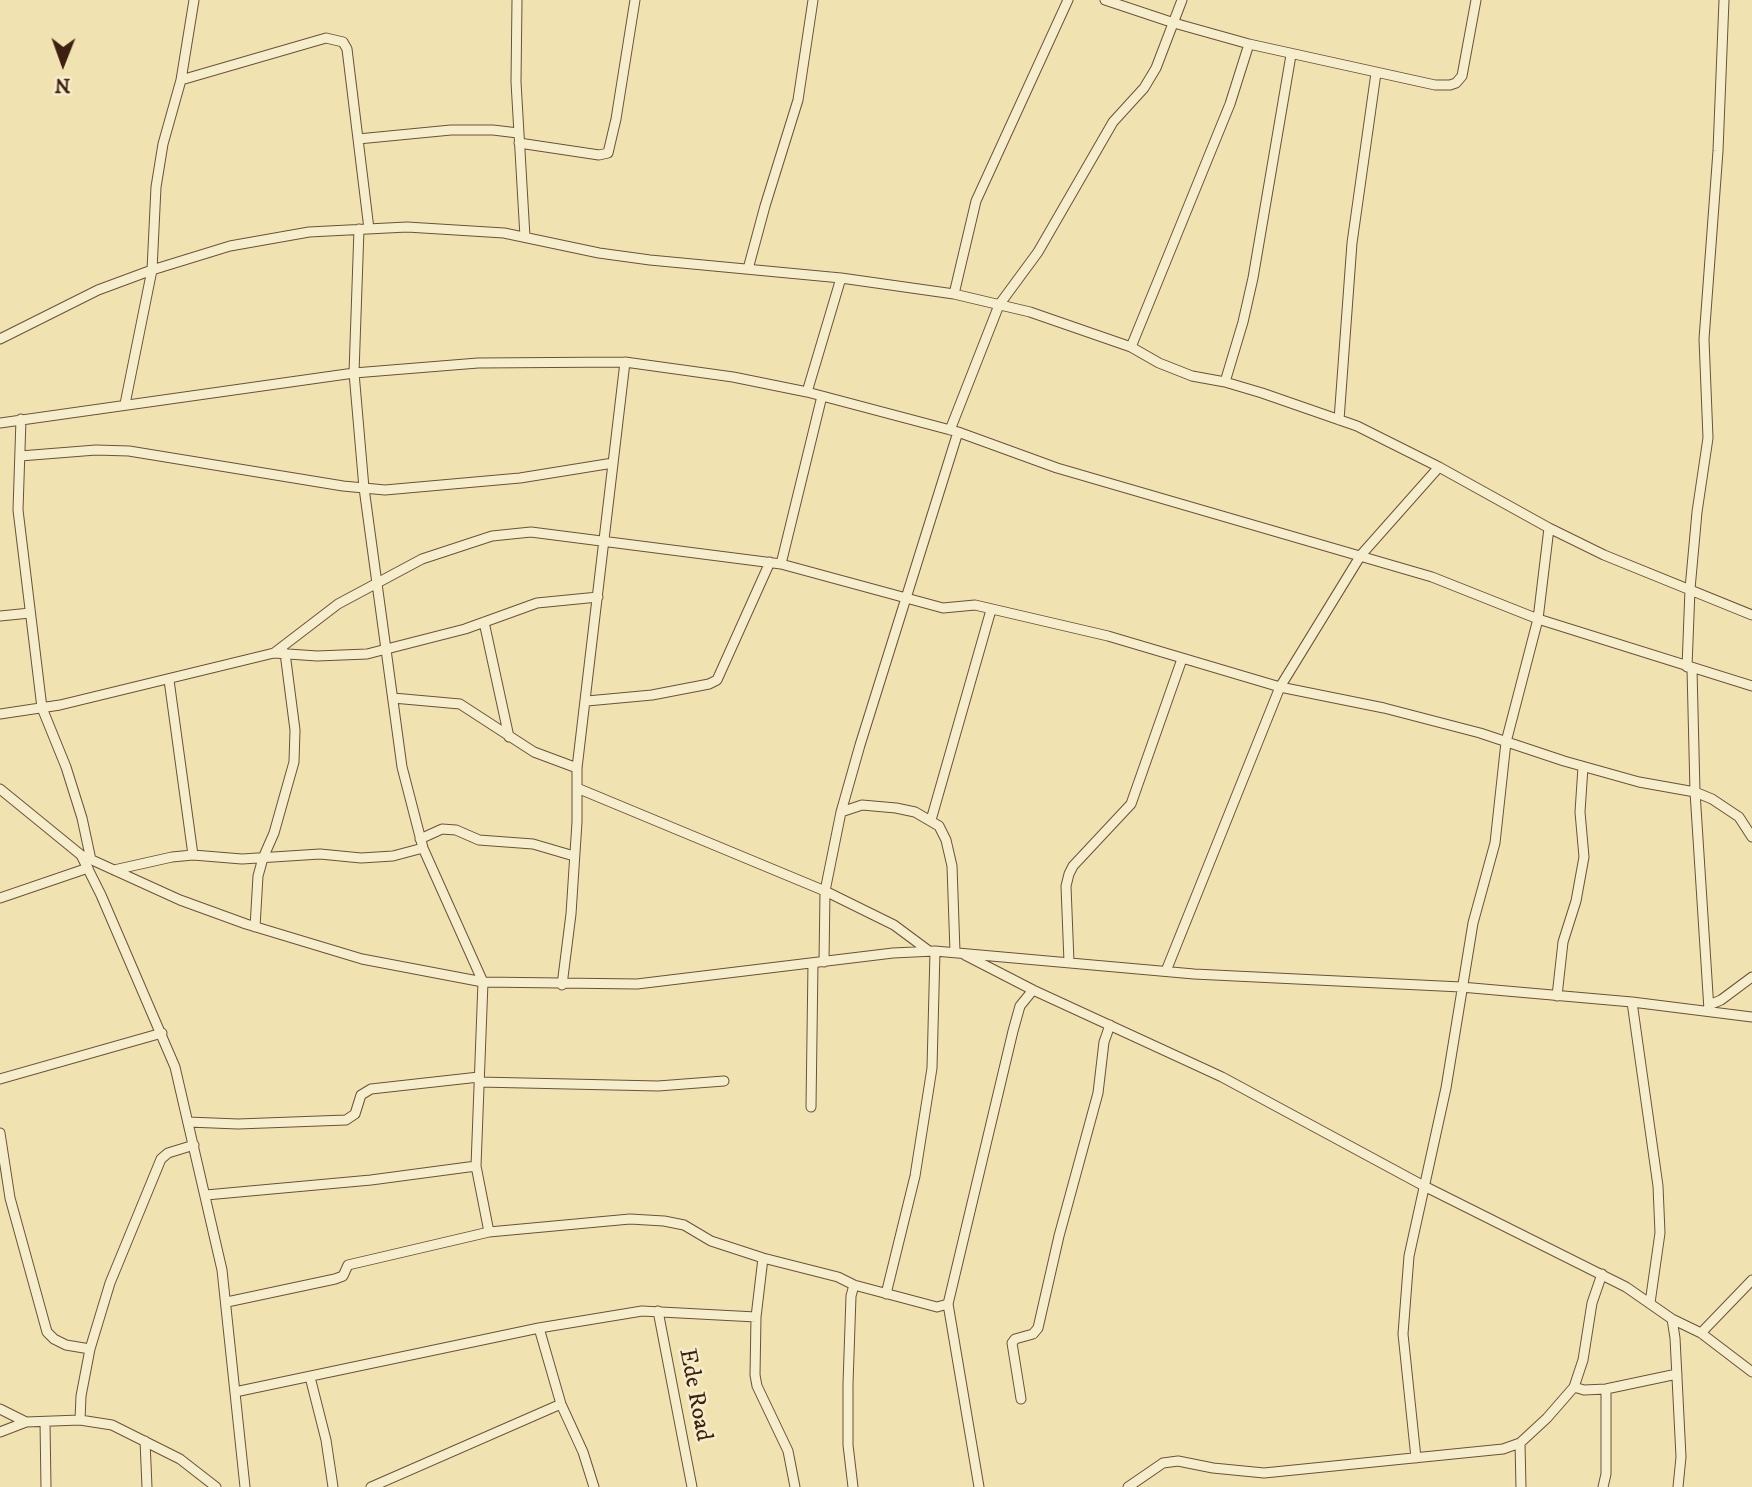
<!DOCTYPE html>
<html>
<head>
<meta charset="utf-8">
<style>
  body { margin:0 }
  #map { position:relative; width:1752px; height:1487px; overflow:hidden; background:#f1e3b1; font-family:"IM FELL DW Pica",serif }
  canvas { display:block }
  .north { position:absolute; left:28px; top:28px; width:70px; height:70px; -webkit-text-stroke:5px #f6edcc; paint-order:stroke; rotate:181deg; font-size:19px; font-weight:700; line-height:28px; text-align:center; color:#3e2012 }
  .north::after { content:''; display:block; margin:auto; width:24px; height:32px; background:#3e2012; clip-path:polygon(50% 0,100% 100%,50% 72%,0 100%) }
</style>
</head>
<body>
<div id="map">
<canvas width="1752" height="1487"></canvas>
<div class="north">N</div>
</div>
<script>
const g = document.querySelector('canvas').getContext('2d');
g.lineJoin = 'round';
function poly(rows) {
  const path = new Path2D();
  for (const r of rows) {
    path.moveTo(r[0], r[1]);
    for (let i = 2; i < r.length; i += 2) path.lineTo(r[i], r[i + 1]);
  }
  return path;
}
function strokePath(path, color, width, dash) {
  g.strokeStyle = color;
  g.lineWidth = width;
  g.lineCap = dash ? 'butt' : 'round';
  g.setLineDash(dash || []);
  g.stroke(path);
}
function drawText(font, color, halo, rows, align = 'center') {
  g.font = font + ' "IM FELL DW Pica",serif';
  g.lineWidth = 5;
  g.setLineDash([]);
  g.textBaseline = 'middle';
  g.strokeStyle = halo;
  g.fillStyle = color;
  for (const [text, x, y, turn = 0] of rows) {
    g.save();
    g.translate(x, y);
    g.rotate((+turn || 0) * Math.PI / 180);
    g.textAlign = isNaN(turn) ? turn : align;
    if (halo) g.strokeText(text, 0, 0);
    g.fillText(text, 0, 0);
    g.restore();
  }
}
const minor = poly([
  [517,0,516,82,525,237],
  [1105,0,1174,23,1249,44,1435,85,1450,85,1456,83,1462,76,1476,0],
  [181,80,326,38,343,42,347,49,369,229],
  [358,139,451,130,493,130,518,133],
  [519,143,599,155,608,153,616,119,635,0],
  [359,229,354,373,364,488,402,767,423,848,483,982,476,1166,489,1232],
  [748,269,765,206,798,100,813,0],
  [954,294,976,201,1068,0],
  [0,339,98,290,152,270,230,246,309,232,407,227,504,233,599,253,650,260,841,278,954,294,1030,312,1131,347,1159,363,1192,376,1225,382,1262,393,1357,426,1439,467,1549,528,1604,555,1752,615],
  [1131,347,1230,104,1249,44],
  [1225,382,1243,322,1253,278,1291,55],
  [807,392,841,278],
  [125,404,152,270,156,187,163,144,181,80,194,0],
  [21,419,18,510,42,708,66,767,82,818,91,860],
  [1339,420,1352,243,1376,73],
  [0,423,354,373,478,363,625,362,733,377,807,392,958,432,1057,468,1432,577,1538,619,1752,686],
  [950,430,999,305,1038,252,1113,122,1144,88,1156,68,1182,0],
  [20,456,96,450,129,451,343,486,385,490,520,478,613,463],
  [781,564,822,396],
  [0,616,30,613],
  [484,622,509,737],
  [274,653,317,656,367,654,465,629,537,603,598,597],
  [1687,667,1690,589,1697,512,1708,438,1704,339,1718,151,1724,0],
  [1692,669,1695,792,1709,1010],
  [169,680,193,855],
  [393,698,460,704,534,752,577,768],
  [587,701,652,695,709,684,717,680,770,562],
  [0,714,60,705,274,653,338,604,422,559,492,536,531,532,781,564,943,608,975,605,1108,636,1280,687,1384,708,1480,733,1564,761,1639,782,1695,792,1712,799,1739,817,1752,837],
  [577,788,825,891,894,925,929,951],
  [0,789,81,855,180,900,246,924,362,959,483,982,637,984,893,953,935,951,1194,974,1461,987,1632,1002,1752,1017],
  [841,812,862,805,896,808,915,812,939,826,946,840,952,866,955,952],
  [931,820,991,610],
  [420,839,442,829,456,830,479,840,533,844,574,856],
  [81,855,101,895,175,1067,222,1270,245,1487],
  [114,870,172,857,193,855,242,859,320,854,361,858,393,856,423,848],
  [0,898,88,868],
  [255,927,258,876,263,858,274,833,294,762,295,730,285,653],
  [965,955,1033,990,1222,1077,1424,1186,1626,1287,1672,1319,1675,1338,1681,1457,1678,1487],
  [824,962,825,891,841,812,860,745,958,432],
  [1069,962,1066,886,1069,874,1073,866,1131,804,1182,659],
  [1166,971,1280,687,1361,555,1439,467],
  [562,985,571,914,577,822,577,768,625,362],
  [1557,996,1563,942,1576,901,1584,857,1580,812,1583,767],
  [1632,1002,1658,1186,1660,1233,1650,1303],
  [1709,1005,1721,1000,1752,977],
  [0,1079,162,1033],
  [479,1082,658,1086,724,1081],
  [811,1107,813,963],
  [188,1122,238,1124,346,1120,355,1114,361,1095,371,1089,479,1077],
  [0,1133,10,1198,47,1332,54,1339,66,1345,90,1349],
  [206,1195,371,1180,476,1166],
  [763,1258,756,1317,755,1375,757,1386,788,1451,795,1487],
  [886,1294,915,1176,932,1068,935,951],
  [227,1302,335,1279,343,1276,348,1265,489,1232,630,1219,664,1221,684,1225,711,1241,763,1258,838,1277,854,1285,937,1307,948,1304],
  [658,1311,692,1487],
  [1672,1319,1701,1333,1752,1372],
  [539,1328,561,1404,583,1452,594,1487],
  [1701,1333,1752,1280],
  [310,1377,326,1440,333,1487],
  [1574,1387,1584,1390,1606,1389,1677,1374],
  [235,1392,539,1328,642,1311,756,1317],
  [1021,1399,1012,1343,1015,1339,1033,1334,1038,1328,1059,1236,1098,1093,1104,1042,1110,1025],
  [0,1409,26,1422],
  [80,1420,81,1396,90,1349,110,1283,161,1159,168,1153,194,1145],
  [45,1422,46,1487],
  [0,1432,26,1422,80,1420,112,1425,180,1459,216,1487],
  [145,1441,147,1487],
  [1520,1443,1521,1487],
  [1416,1458,1403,1334,1409,1256,1446,1088,1473,923,1495,843,1506,742,1538,619,1549,528],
  [371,1487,561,1404],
  [853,1487,848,1445,848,1384,851,1296,854,1285],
  [979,1487,948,1304,1013,1031,1020,1006,1033,990],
  [1128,1487,1163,1463,1178,1461,1213,1468,1264,1473,1503,1449,1520,1443,1547,1418,1574,1387,1583,1360,1592,1303,1602,1274],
  [1603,1487,1606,1474,1606,1389]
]);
const streetNames = [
  ["Ede Road",694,1395,79]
];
strokePath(minor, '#6b513a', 11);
strokePath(minor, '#f6edcc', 9);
drawText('24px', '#3e2012', '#f6edcc', streetNames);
</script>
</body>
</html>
